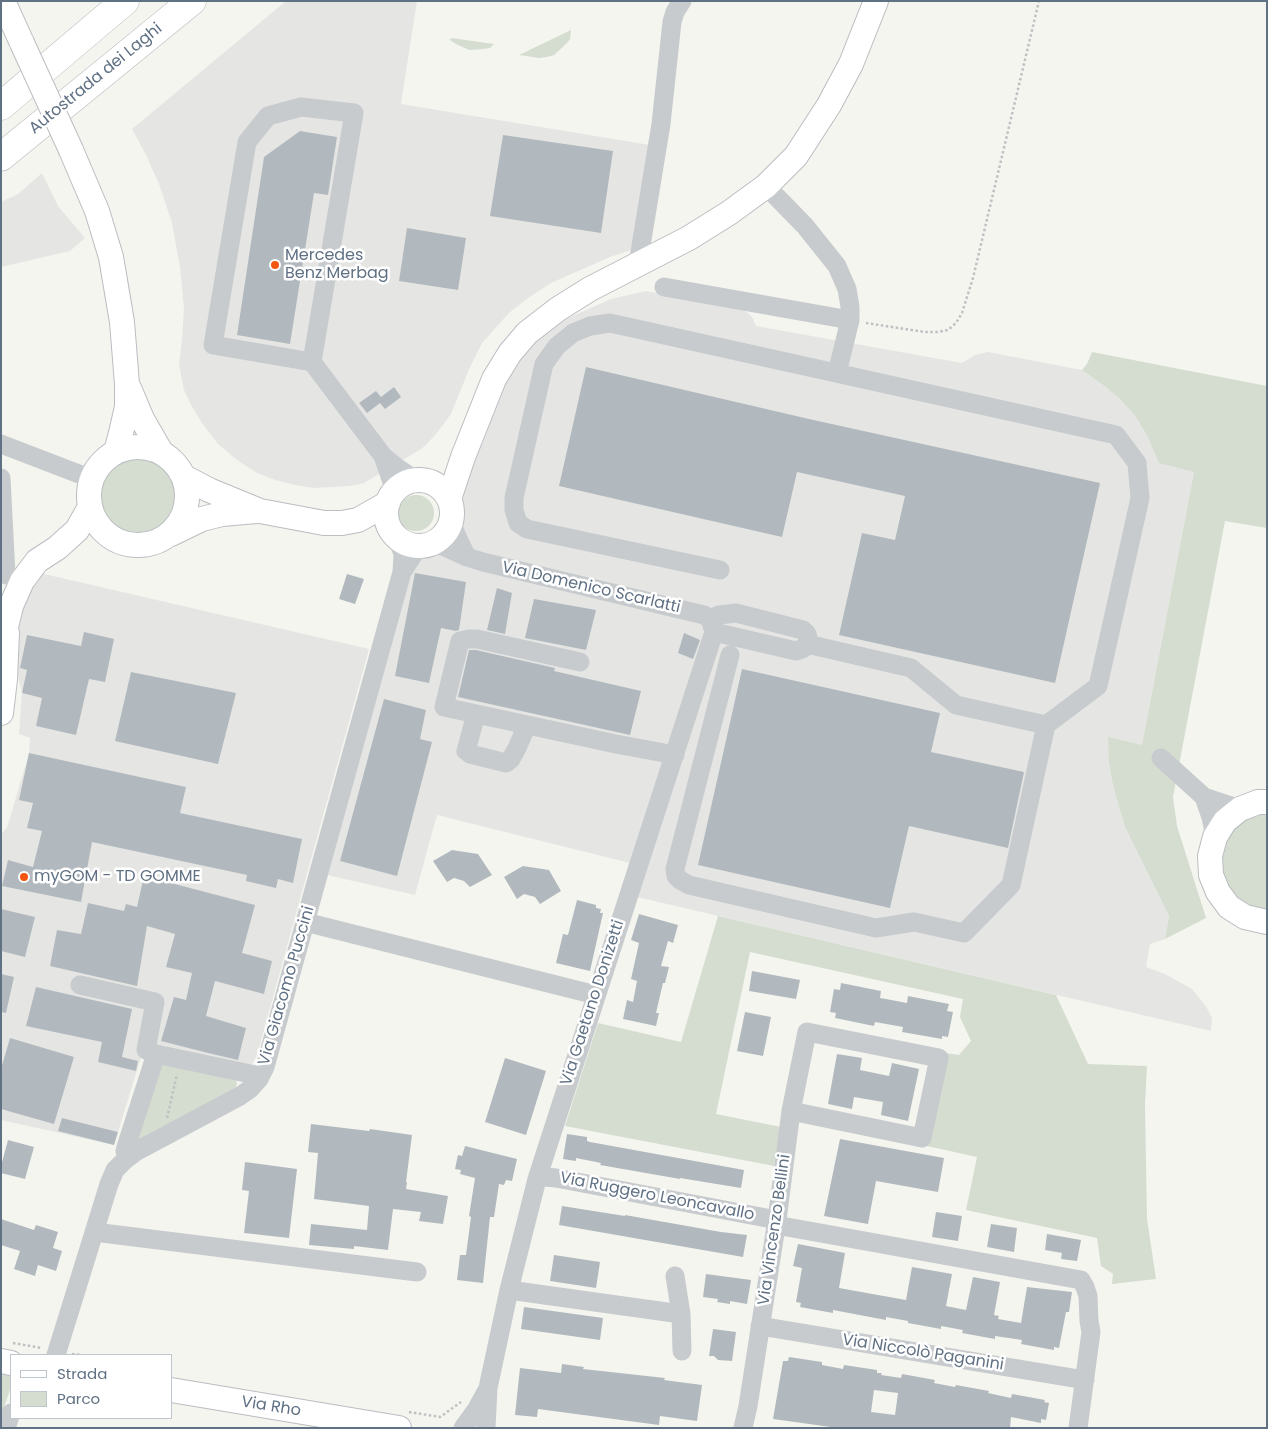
<!DOCTYPE html>
<html>
<head>
<meta charset="utf-8">
<style>
  body { margin:0 }
  #map { position:relative; width:1268px; height:1429px; overflow:hidden; background:#f4f5ef; font-family:Poppins,sans-serif }
  canvas { display:block }
  .frame { position:absolute; inset:0; border:2px solid #607184; pointer-events:none }
  .legend { position:absolute; left:10px; top:1354px; width:162px; height:65px; box-sizing:border-box; background:#fff; border:1px solid #bfc6ce; margin:0; padding:6px 9px; list-style:none; font-size:15px; color:#607184 }
  .legend li { display:flex; align-items:center; gap:10px; height:25px }
  .legend b { width:25px; border:1px solid #bfc6ce }
</style>
</head>
<body>
<div id="map">
<canvas width="1268" height="1429"></canvas>
<div class="frame"></div>
<ul class="legend">
<li><b style="height:6px;background:#fff"></b>Strada</li>
<li><b style="height:14px;background:#d4ddd0"></b>Parco</li>
</ul>
</div>
<script>
const g = document.querySelector('canvas').getContext('2d');
g.lineJoin = 'round';
function paint(path, color) {
  g.fillStyle = color;
  g.fill(path, 'evenodd');
}
function poly(rows) {
  const path = new Path2D();
  for (const r of rows) {
    if (r.length === 3) {
      path.moveTo(r[0] + r[2], r[1]);
      path.arc(r[0], r[1], r[2], 0, 2 * Math.PI);
      continue;
    }
    path.moveTo(r[0], r[1]);
    for (let i = 2; i < r.length; i += 2) path.lineTo(r[i], r[i + 1]);
  }
  return path;
}
function strokePath(path, color, width, dash) {
  g.strokeStyle = color;
  g.lineWidth = width;
  g.lineCap = dash ? 'butt' : 'round';
  g.setLineDash(dash || []);
  g.stroke(path);
}
function drawText(font, color, halo, rows, align = 'center') {
  g.font = font + ' Poppins,sans-serif';
  g.lineWidth = 5;
  g.setLineDash([]);
  g.textBaseline = 'middle';
  g.strokeStyle = halo;
  g.fillStyle = color;
  for (const [text, x, y, turn = 0] of rows) {
    g.save();
    g.translate(x, y);
    g.rotate((+turn || 0) * Math.PI / 180);
    g.textAlign = isNaN(turn) ? turn : align;
    if (halo) g.strokeText(text, 0, 0);
    g.fillText(text, 0, 0);
    g.restore();
  }
}
const built = poly([
  [286,1,417,1,401,104,650,145,631,250,610,257,551,283,528,298,509,313,482,343,470,367,451,414,440,429,427,444,421,449,364,483,350,486,314,488,295,485,275,480,257,473,237,460,218,444,202,423,191,405,184,390,179,365,182,339,184,309,180,267,172,223,159,184,146,155,132,129],
  [42,173,58,206,85,238,70,251,1,267,1,202,18,194],
  [646,291,744,310,752,317,756,326,962,363,975,355,988,352,1082,370,1103,385,1120,399,1135,416,1148,437,1194,472,1142,745,1109,763,1113,786,1125,827,1169,916,1165,939,1150,944,1146,967,1165,974,1192,989,1206,1006,1212,1018,1211,1031,637,897,646,867,437,815,415,895,327,875,411,566,418,556,442,549,461,526,456,508,475,457,483,442,507,378,513,367,527,350,543,335,566,319,611,299],
  [40,573,369,649,257,1055,252,1064,245,1069,142,1054,114,1145,1,1120,1,834,7,828,29,753,30,738,19,734,22,693,18,676,11,676,14,622]
]);
const green = poly([
  [571,30,570,39,567,43,554,55,547,57,539,58,519,55],
  [451,38,494,44,490,48,483,49,469,50,456,44,450,40],
  [1092,352,1267,386,1267,528,1225,521,1173,797,1177,826,1206,918,1165,939,1169,916,1125,827,1113,786,1109,763,1108,737,1142,745,1194,472,1159,463,1148,437,1135,416,1120,399,1103,385,1082,370,1087,364],
  [138,497,40],
  [416,513,18],
  [1267,811,1267,911,1249,907,1235,897,1225,882,1220,866,1221,848,1228,834,1239,822],
  [718,916,1056,995,1088,1064,1147,1066,1145,1106,1147,1219,1156,1279,1112,1284,1113,1274,1101,1266,1097,1238,966,1210,977,1157,927,1146,946,1053,959,1055,971,1041,960,1017,963,999,750,952,716,1114,781,1127,774,1166,565,1126,598,1023,681,1042],
  [158,1063,235,1079,237,1083,236,1087,233,1090,140,1143,134,1136],
  [1,1369,11,1371,11,1387,1,1416]
]);
const building = poly([
  [300,131,337,137,328,195,314,193,290,344,237,335,264,157],
  [503,135,613,151,601,233,490,216],
  [407,228,466,238,458,290,399,281],
  [586,367,809,419,1100,483,1055,683,839,635,862,533,895,540,905,496,797,472,782,537,559,486],
  [394,387,401,397,385,409,380,403,367,413,359,403,376,391,381,397],
  [415,573,466,582,459,630,456,631,441,628,429,683,395,676],
  [347,574,364,579,355,604,339,599],
  [497,588,512,593,505,634,487,630],
  [534,599,596,610,586,650,525,638],
  [84,632,114,639,105,682,89,679,76,735,36,726,42,698,22,693,27,670,20,668,27,635,81,646],
  [684,633,700,640,693,659,678,653],
  [469,650,476,650,555,668,554,671,641,691,630,735,458,697],
  [742,669,940,713,931,752,1024,772,1008,848,909,826,890,908,698,865],
  [131,672,236,693,218,764,115,741],
  [384,699,426,710,420,739,432,742,397,876,340,861],
  [29,753,186,787,180,813,302,839,293,883,278,879,276,888,246,881,247,875,92,842,81,902,2,886,8,860,33,867,42,831,27,828,33,803,19,800],
  [452,850,478,854,492,875,470,887,464,881,454,878,447,882,433,861],
  [523,866,549,870,561,891,540,904,535,897,524,894,517,899,504,877],
  [144,876,255,905,242,953,272,961,264,994,215,981,206,1016,246,1028,238,1060,208,1053,161,1041,174,997,186,1000,192,973,166,967,175,934,147,926,137,986,50,966,57,930,81,934,88,903,124,911,126,904,137,907],
  [577,900,596,905,596,908,601,909,600,913,603,913,590,971,556,963,563,934,568,935],
  [1,909,35,917,25,957,1,951],
  [639,914,678,925,673,943,668,941,661,966,669,967,665,983,663,983,656,1013,659,1013,656,1026,623,1019,627,1000,633,1002,637,981,631,979,639,943,631,940],
  [752,971,800,980,796,999,749,991],
  [1,974,14,977,6,1013,1,1012],
  [841,983,881,991,880,998,886,999,907,1003,908,996,949,1004,947,1011,953,1012,948,1037,942,1036,942,1039,902,1032,903,1027,875,1022,874,1026,835,1018,836,1013,830,1012,834,989,840,990],
  [36,987,132,1009,122,1057,138,1061,136,1071,98,1062,102,1042,26,1026],
  [745,1012,771,1017,763,1056,737,1051],
  [10,1038,74,1057,54,1124,1,1109,1,1069],
  [837,1054,862,1058,860,1070,889,1076,892,1063,919,1069,908,1121,881,1115,883,1102,854,1097,852,1109,828,1104],
  [505,1058,546,1071,526,1135,485,1122],
  [62,1118,118,1132,114,1145,58,1131],
  [311,1124,369,1131,370,1129,412,1135,406,1182,407,1182,406,1189,448,1196,443,1224,419,1221,421,1212,393,1209,388,1250,354,1246,354,1249,309,1245,311,1224,367,1230,369,1206,314,1199,318,1153,308,1152],
  [567,1134,587,1137,587,1141,590,1142,744,1170,741,1188,680,1178,680,1179,600,1165,601,1163,576,1158,576,1161,563,1159],
  [840,1139,944,1158,938,1192,876,1181,868,1224,824,1216],
  [8,1140,34,1147,25,1179,1,1173,1,1166],
  [465,1146,517,1159,512,1181,506,1180,504,1185,499,1184,494,1217,490,1217,483,1283,457,1280,460,1255,466,1255,471,1217,469,1216,475,1178,460,1174,461,1170,455,1169,458,1155,462,1156],
  [245,1162,297,1169,289,1238,244,1233,249,1191,242,1190],
  [562,1206,625,1216,625,1215,721,1232,747,1235,743,1257,559,1225],
  [936,1212,962,1216,958,1241,932,1237],
  [1,1219,34,1230,36,1225,58,1232,53,1248,62,1251,56,1271,38,1265,35,1276,14,1269,20,1251,1,1245],
  [991,1224,1017,1228,1014,1252,987,1247],
  [1047,1234,1081,1240,1077,1261,1061,1259,1062,1253,1045,1250],
  [798,1244,845,1253,839,1288,906,1300,912,1267,952,1274,946,1306,966,1310,973,1277,1000,1282,994,1315,999,1316,998,1319,1021,1323,1027,1287,1072,1292,1069,1312,1066,1312,1059,1348,1054,1347,1054,1350,1021,1344,1022,1340,995,1336,995,1339,962,1333,963,1330,941,1326,941,1329,908,1323,908,1321,886,1317,886,1320,833,1310,833,1313,800,1307,801,1303,796,1302,802,1268,793,1266],
  [554,1255,600,1262,596,1288,550,1281],
  [706,1274,751,1280,747,1304,730,1301,730,1304,717,1302,718,1299,703,1297],
  [524,1307,603,1318,600,1340,521,1329],
  [713,1329,736,1332,732,1361,718,1360,714,1356,709,1356],
  [789,1357,822,1362,822,1365,843,1369,844,1365,877,1370,877,1373,882,1373,881,1375,901,1378,902,1374,935,1380,934,1383,955,1387,956,1385,989,1391,988,1393,1011,1398,1012,1394,1045,1400,1044,1402,1049,1403,1046,1420,1041,1419,1041,1423,1011,1417,1010,1428,838,1428,773,1419,783,1361,788,1361],
  [874,1390,898,1393,895,1415,871,1412],
  [562,1364,584,1367,583,1369,665,1378,664,1380,702,1385,697,1421,660,1416,659,1425,538,1409,537,1417,515,1415,520,1368,561,1373]
]);
const path = poly([
  [866,323,925,332,938,332,948,330,956,323,962,313,973,278,1039,1],
  [167,1118,177,1074],
  [13,1343,42,1348],
  [72,1354,82,1355],
  [409,1412,440,1417,461,1402]
]);
const minor = poly([
  [766,186,805,226,837,266,847,289,850,307,850,320],
  [638,264,661,124,672,22,675,12,682,1],
  [664,287,850,320,837,373],
  [312,362,213,345,247,142,268,116,301,107,354,113,312,362,383,456,399,469,417,481],
  [1,444,92,479],
  [383,456,395,491],
  [1,478,6,575],
  [451,522,459,541,467,557],
  [397,538,403,554,402,572],
  [426,545,443,546,467,557,483,562,704,615,710,619,714,632,537,1179,509,1290,488,1388,486,1428],
  [720,570,527,529,518,523,514,510,514,498,544,364,557,346,573,333,590,326,610,323,1116,435,1137,463,1140,498,1098,686,1046,725,956,705,911,668,807,644],
  [710,619,719,615,736,613,803,630,807,634,808,638,807,644,804,648,796,651,714,632],
  [730,655,675,869,676,876,680,880,689,885,876,928,914,922,964,933,1011,885,1046,725],
  [580,662,477,639,469,639,460,641,444,707,616,744,675,755],
  [476,714,466,751,470,754,506,763,511,759,517,748,527,725],
  [1161,758,1204,797,1240,809],
  [1204,797,1211,817,1215,837],
  [305,922,596,995],
  [80,985,155,1002,146,1050,156,1054],
  [128,1157,125,1151,126,1147,156,1054,260,1076],
  [537,1179,545,1177,556,1178,777,1220],
  [776,1225,1081,1280,1085,1287,1088,1296,1089,1321,1091,1332,1078,1428],
  [94,1232,417,1272],
  [675,1276,681,1314,682,1351],
  [509,1290,681,1314],
  [760,1326,1085,1380],
  [56,1355,109,1184,115,1170,125,1160,137,1151,240,1096,250,1089,259,1079,265,1067,402,572,413,555,422,546],
  [6,1428,11,1413],
  [463,1428,476,1410,486,1392],
  [743,1428,748,1406,777,1220,791,1111,807,1032,939,1058,922,1138,791,1111]
]);
const major = poly([
  [3,1,22,43],
  [71,150,97,211,111,257,122,322,127,384,127,407,121,433,116,452],
  [129,388,142,419,161,452],
  [138,496,49],
  [184,477,209,490,260,511,324,523,342,523,358,520,388,503],
  [419,513,33],
  [449,499,463,457,494,379,510,353,527,333,558,309,590,289,689,238,729,213,766,186,796,156,829,105,851,64,876,1],
  [171,534,202,519,222,514,256,511],
  [1,648,11,606,22,581,37,561,57,548,77,530,90,507],
  [1,713,5,679,7,633],
  [1267,802,1258,802,1240,809,1225,821,1215,837,1210,856,1211,875,1218,892,1229,907,1245,917,1267,922],
  [1,1361,11,1363],
  [171,1390,399,1428]
]);
const highway = poly([
  [1,106,125,1],
  [1,157,192,1]
]);
const majorBridge = poly([
  [22,43,71,150]
]);
const markers = [
  [275,265,5,"#f5560f"],
  [24,877,5,"#f5560f"]
];
const streetNames = [
  ["Autostrada dei Laghi",96,79,-39],
  ["Via Domenico Scarlatti",591,588,13],
  ["Via Giacomo Puccini",287,986,-74],
  ["Via Gaetano Donizetti",593,1003,-72],
  ["Via Ruggero Leoncavallo",657,1197,11],
  ["Via Vincenzo Bellini",775,1230,-82],
  ["Via Niccolò Paganini",923,1353,9],
  ["Via Rho",271,1407,9]
];
const poiNames = [
  ["Mercedes",285,256],
  ["Benz Merbag",285,274],
  ["myGOM - TD GOMME",34,877]
];
paint(built, '#e5e6e3');
paint(green, '#d4ddd0');
paint(building, '#b2b9be');
strokePath(major, '#babdc1', 26);
strokePath(highway, '#b7babd', 29);
strokePath(path, '#bec0c2', 2.5, [2.5, 2.5]);
strokePath(minor, '#c8cbce', 19);
strokePath(major, '#fff', 24);
strokePath(highway, '#fff', 28);
strokePath(majorBridge, '#babdc1', 26, []);
strokePath(majorBridge, '#fff', 24);
for (const [x, y, r, color] of markers) {
  const dot = new Path2D();
  dot.arc(x, y, r, 0, 2 * Math.PI);
  g.fillStyle = color;
  g.fill(dot);
  strokePath(dot, '#fff', 2);
}
drawText('16px', '#607184', '#fff', streetNames);
drawText('16px', '#607184', '#fff', poiNames, 'left');
</script>
</body>
</html>
